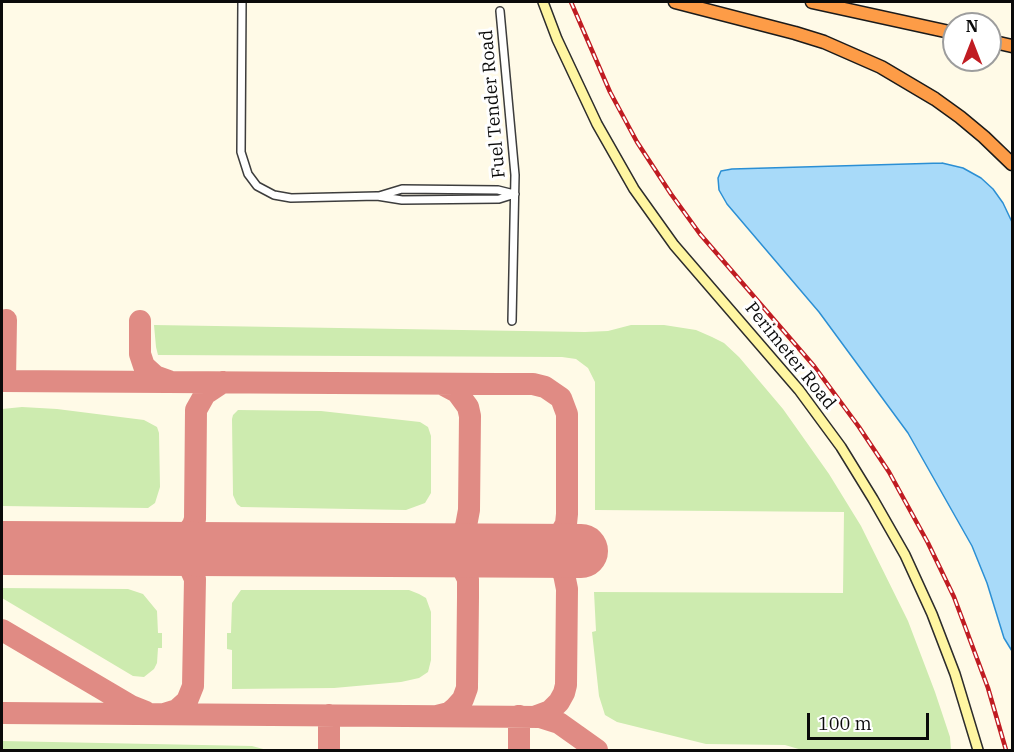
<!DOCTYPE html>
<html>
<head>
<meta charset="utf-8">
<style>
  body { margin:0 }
  #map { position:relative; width:1014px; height:752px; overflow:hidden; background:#fffae7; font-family:"IBM Plex Serif",serif }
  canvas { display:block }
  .frame { position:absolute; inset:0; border:3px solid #0a0a0a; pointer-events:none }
  .north { position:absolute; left:942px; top:12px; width:60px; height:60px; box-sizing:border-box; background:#fff; border:2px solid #9d9d9d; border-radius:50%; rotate:0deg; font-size:16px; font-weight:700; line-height:24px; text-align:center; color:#0a0a0a }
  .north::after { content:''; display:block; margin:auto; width:21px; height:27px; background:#c01c22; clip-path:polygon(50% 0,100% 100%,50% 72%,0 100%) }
  .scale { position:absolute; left:807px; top:713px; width:122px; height:27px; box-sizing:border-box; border:3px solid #0a0a0a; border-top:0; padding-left:8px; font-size:18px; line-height:21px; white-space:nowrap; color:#0a0a0a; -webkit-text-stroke:4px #fff; paint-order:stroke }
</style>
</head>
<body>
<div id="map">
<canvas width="1014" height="752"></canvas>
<div class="frame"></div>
<div class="north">N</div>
<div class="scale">100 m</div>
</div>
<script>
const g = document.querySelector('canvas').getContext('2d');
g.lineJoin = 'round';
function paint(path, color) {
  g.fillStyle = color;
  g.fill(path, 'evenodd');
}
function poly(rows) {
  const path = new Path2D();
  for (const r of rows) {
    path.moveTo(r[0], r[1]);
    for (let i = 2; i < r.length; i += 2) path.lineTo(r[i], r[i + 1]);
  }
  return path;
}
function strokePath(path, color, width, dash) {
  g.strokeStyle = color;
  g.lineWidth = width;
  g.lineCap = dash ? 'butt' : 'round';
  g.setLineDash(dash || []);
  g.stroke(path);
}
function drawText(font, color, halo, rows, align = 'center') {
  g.font = font + ' "IBM Plex Serif",serif';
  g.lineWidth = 6;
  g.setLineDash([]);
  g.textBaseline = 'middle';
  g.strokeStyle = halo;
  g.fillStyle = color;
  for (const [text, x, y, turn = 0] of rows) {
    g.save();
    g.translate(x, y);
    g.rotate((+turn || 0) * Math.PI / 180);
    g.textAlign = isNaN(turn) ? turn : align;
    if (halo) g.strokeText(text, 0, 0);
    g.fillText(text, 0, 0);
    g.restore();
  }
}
const green = poly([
  [154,325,585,332,608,331,631,325,664,325,696,330,712,337,724,343,739,357,783,409,829,474,861,526,908,621,935,692,950,737,951,750,802,750,785,745,706,744,617,722,605,715,599,696,592,632,596,631,594,592,843,593,844,512,595,510,595,382,588,368,576,359,562,357,158,355,156,347],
  [22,407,57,409,144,420,157,427,159,433,160,487,155,503,148,508,2,506,2,409],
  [238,410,321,411,420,422,428,427,431,436,431,493,425,503,406,510,241,507,237,504,233,495,232,419,233,415],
  [2,588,128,589,143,594,157,611,158,633,162,633,162,648,158,648,157,663,154,669,144,677,133,676,2,598],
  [241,590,409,590,419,594,426,598,431,612,431,660,428,672,419,678,401,682,334,688,232,689,232,650,227,649,227,633,231,633,232,603],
  [2,741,252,746,267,750,2,750]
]);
const water = poly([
  [942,163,963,168,981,178,993,189,1003,203,1012,222,1012,651,1004,638,987,583,972,546,908,433,819,312,727,204,719,190,718,178,721,171,732,169,942,163]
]);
const taxiway = poly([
  [140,321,140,354,144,366,155,376,169,381],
  [2,381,498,384,533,384,545,387,561,398,567,414,567,514,566,524,558,538,550,544,532,551],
  [5,381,6,320],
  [151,548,176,543,185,536,193,525,195,519,196,410,205,394,223,382],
  [150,549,177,554,190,568,195,579,193,686,187,701,177,710,164,714],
  [435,550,455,559,461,565,468,579,468,597,467,688,463,699,455,708,449,713,437,716],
  [435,550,450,544,461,535,466,526,469,510,470,416,468,407,457,392,442,384],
  [532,551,545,555,554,560,564,574,567,589,566,685,564,693,559,702,550,711,534,717],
  [2,630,131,706,146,712],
  [2,713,540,717,559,723,597,750],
  [519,716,519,750],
  [329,750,329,715]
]);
const runway = poly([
  [2,548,581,551]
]);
const street = poly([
  [242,2,241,152,248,174,257,186,274,195,291,198,377,196,402,200,499,199,515,194],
  [500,11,515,175,512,321],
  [379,196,402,189,498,190,514,194]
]);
const secondary = poly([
  [543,2,557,39,597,124,634,189,674,245,799,390,841,447,873,499,905,555,932,614,955,674,978,750]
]);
const highway = poly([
  [675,2,795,33,824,42,881,67,935,99,960,117,984,137,1012,164],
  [812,2,954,33],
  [990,41,1012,46]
]);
const rail = poly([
  [571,2,610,92,637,142,671,194,700,234,814,366,859,427,889,472,928,543,954,597,988,688,1006,750]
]);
const streetNames = [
  ["Fuel Tender Road",493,104,-95],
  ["Perimeter Road",790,356,51]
];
paint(green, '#cdebaf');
paint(water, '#a8daf9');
strokePath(water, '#2b8fd4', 1.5);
strokePath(taxiway, '#e08b84', 22);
strokePath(runway, '#e08b84', 54);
strokePath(street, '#3d3d3d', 10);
strokePath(secondary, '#2c2c2c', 12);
strokePath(highway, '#1b1b1b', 15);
strokePath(street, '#fff', 7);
strokePath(secondary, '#fff6a2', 9);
strokePath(highway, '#fd9c47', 12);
strokePath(rail, '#c01c22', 4.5);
strokePath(rail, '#fff', 2, [7]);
drawText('18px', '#0a0a0a', '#fff', streetNames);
</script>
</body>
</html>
